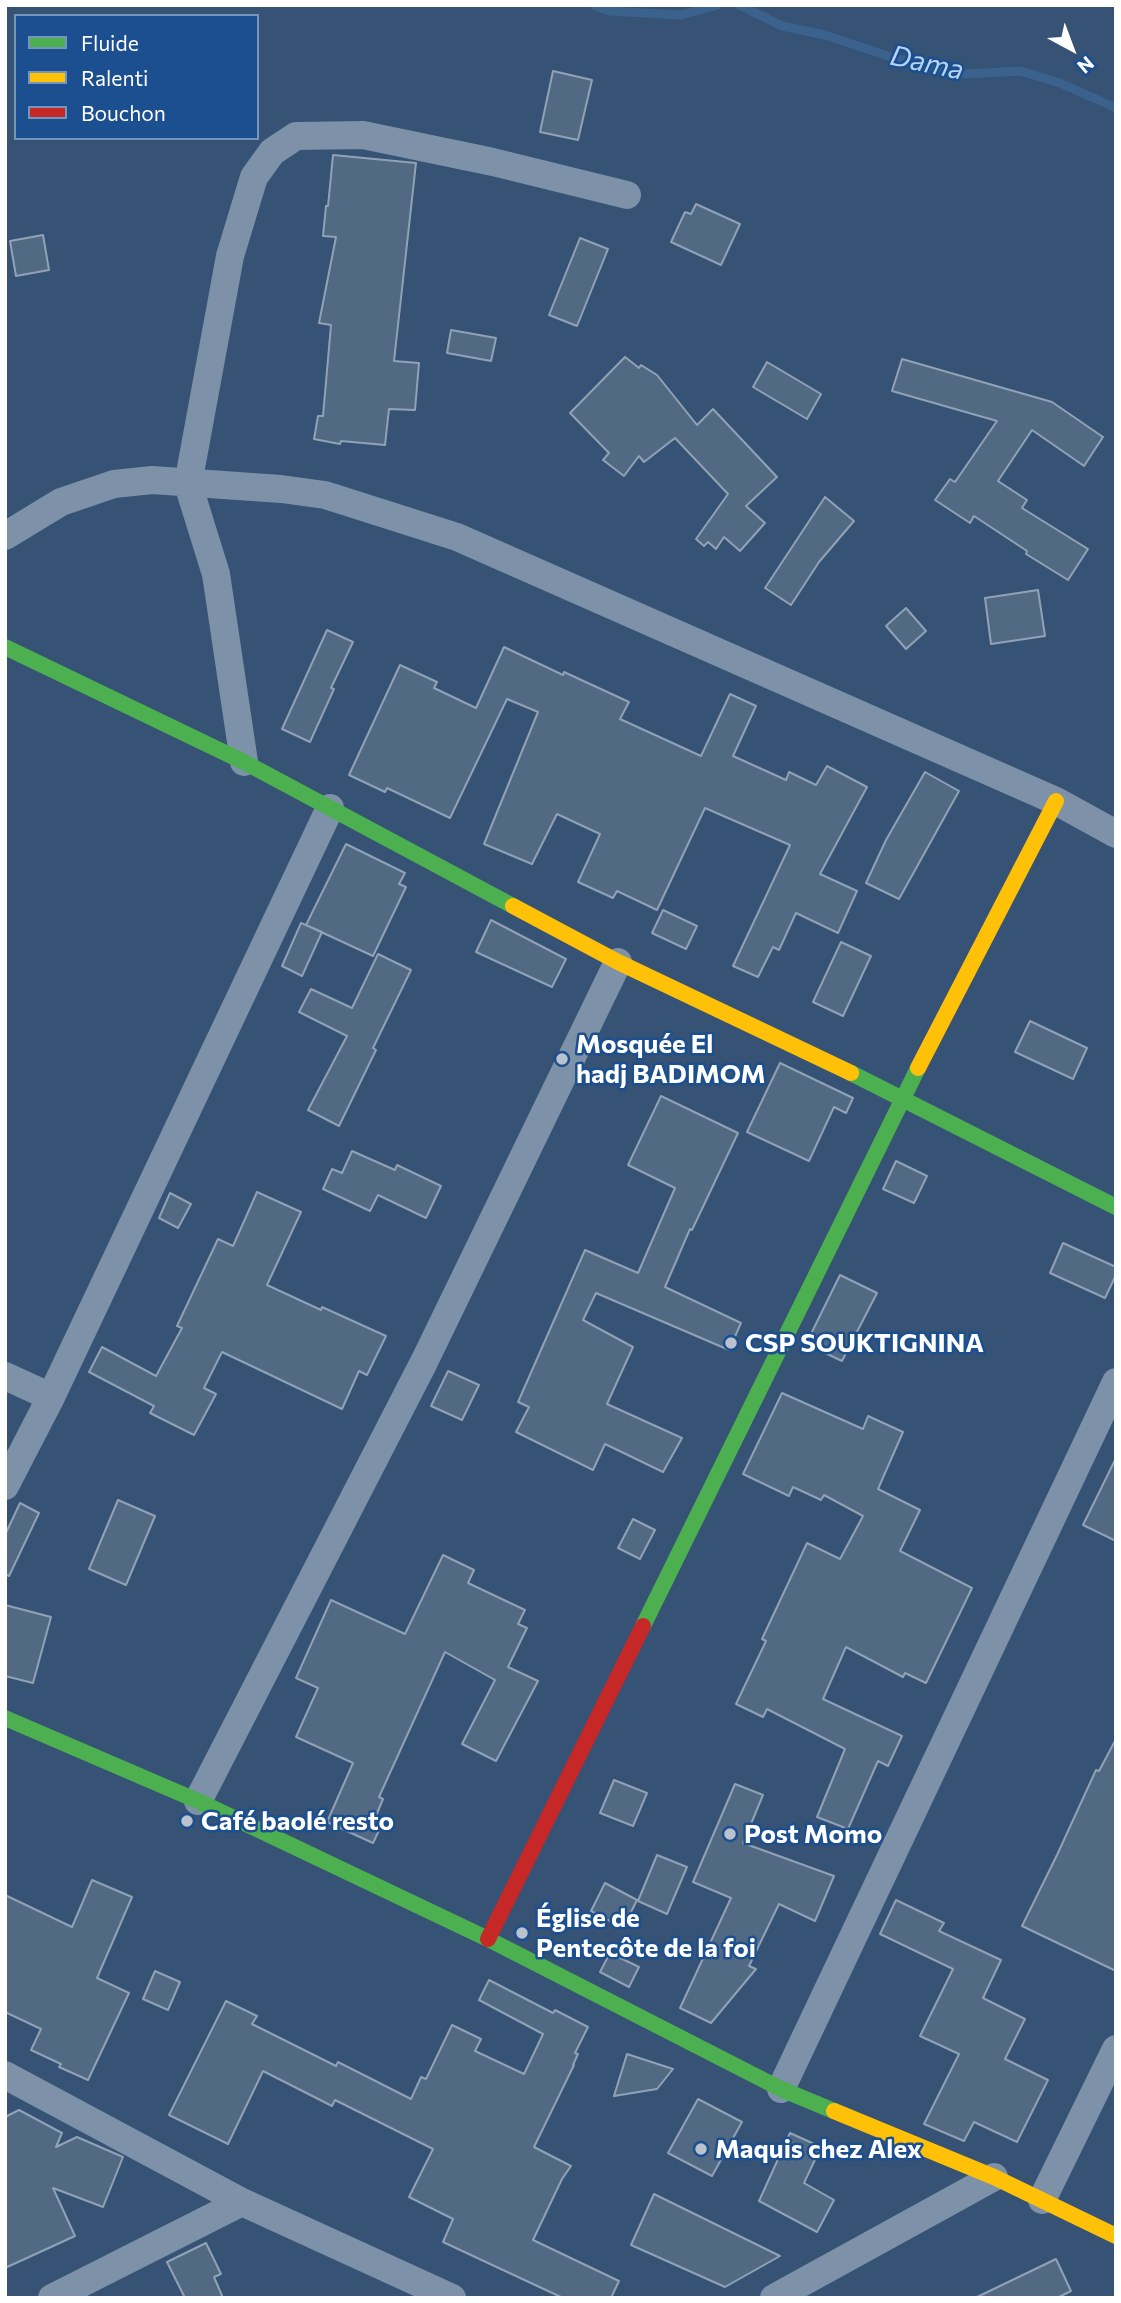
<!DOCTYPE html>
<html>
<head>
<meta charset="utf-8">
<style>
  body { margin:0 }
  #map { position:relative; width:1121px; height:2303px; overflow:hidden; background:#365274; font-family:Commissioner,sans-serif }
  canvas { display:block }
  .frame { position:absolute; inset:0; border:7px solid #fff; pointer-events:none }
  .legend { position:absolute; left:14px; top:14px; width:245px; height:126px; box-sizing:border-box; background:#1b4f8f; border:2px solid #7695bc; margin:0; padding:9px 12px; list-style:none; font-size:21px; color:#fff }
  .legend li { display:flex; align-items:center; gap:14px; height:35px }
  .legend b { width:35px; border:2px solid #7695bc }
  .north { position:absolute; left:1037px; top:14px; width:70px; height:70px; -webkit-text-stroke:5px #1b4f8f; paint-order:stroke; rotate:139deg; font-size:19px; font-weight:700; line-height:28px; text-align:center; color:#fff }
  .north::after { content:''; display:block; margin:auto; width:24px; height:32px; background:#fff; clip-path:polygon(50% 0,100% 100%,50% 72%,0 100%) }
</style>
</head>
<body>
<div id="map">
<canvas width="1121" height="2303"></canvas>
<div class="frame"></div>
<ul class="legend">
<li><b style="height:9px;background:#4caf50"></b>Fluide</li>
<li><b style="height:9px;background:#ffc107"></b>Ralenti</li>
<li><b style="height:9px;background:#c62828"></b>Bouchon</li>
</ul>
<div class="north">N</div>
</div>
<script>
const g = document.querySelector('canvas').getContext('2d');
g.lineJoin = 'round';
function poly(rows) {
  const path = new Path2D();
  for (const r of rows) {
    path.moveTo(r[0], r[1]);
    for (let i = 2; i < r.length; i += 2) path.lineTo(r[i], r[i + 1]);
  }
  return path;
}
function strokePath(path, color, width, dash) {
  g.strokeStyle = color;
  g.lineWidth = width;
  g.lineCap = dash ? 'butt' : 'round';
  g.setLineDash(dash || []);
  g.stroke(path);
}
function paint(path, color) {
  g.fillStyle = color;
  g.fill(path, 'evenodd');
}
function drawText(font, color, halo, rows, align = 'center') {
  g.font = font + ' Commissioner,sans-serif';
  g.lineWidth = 5;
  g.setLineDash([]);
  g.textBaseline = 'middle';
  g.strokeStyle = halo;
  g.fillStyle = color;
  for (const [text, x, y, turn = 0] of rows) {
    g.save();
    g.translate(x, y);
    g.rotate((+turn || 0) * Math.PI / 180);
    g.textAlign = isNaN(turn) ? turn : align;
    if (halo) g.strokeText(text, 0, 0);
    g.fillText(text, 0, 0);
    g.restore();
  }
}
const stream = poly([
  [594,5,609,11,681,15,718,5],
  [739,5,782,26,825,35,897,59,965,74,1020,71,1060,83,1116,108]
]);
const building = poly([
  [553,71,592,80,578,140,540,132,553,71],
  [333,155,416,163,394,361,419,363,415,410,389,409,385,445,341,441,340,444,314,439,318,416,323,416,331,325,319,323,336,237,323,236,326,206,328,206,333,155],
  [696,204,740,224,721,265,671,242,685,212,691,214,696,204],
  [43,235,49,270,16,276,10,241,43,235],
  [580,238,608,249,577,326,549,315,580,238],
  [451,330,496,338,491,361,447,353,451,330],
  [625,357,639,368,641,365,657,375,697,425,713,409,777,477,746,506,765,523,740,551,724,537,716,549,708,542,704,546,696,539,728,494,675,438,644,462,639,456,624,476,603,460,609,453,570,413,625,357],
  [902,359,1052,402,1103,437,1084,466,1032,430,998,481,1027,500,1022,508,1088,549,1068,580,1026,554,1027,551,974,516,970,523,935,500,950,479,955,482,997,421,892,391,902,359],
  [767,362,821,394,807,419,753,387,767,362],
  [825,497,854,521,819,562,791,605,765,588,825,497],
  [1038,590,1045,636,991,644,985,598,1038,590],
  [906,608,926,631,906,649,886,626,906,608],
  [327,630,353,642,331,688,334,689,310,742,282,729,327,630],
  [504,647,563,675,564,672,629,702,620,719,701,756,730,694,756,706,733,756,786,780,789,772,816,785,827,766,867,787,820,874,857,891,838,933,796,913,779,950,773,947,758,977,733,966,790,845,705,808,657,910,617,891,613,898,578,882,600,834,557,814,532,864,484,844,538,712,507,699,450,818,387,788,385,792,349,775,400,665,437,682,434,688,476,708,504,647],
  [925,772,959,791,899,899,866,883,886,840,925,772],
  [346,844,405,873,399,884,406,887,373,956,306,925,346,844],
  [663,910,697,926,686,949,652,933,663,910],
  [491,920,566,959,552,987,476,952,491,920],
  [301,923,322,932,302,976,282,966,301,923],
  [841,942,871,956,843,1016,813,1002,841,942],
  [378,954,411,970,373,1048,376,1050,339,1126,308,1110,347,1036,299,1012,311,989,352,1008,378,954],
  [1030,1021,1087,1048,1073,1079,1015,1052,1030,1021],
  [780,1063,853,1098,846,1113,834,1107,809,1161,747,1132,780,1063],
  [661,1096,738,1133,692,1230,690,1229,665,1287,741,1323,729,1350,596,1293,583,1320,633,1347,607,1404,682,1438,663,1472,605,1444,593,1470,516,1432,529,1407,518,1402,585,1250,638,1273,675,1188,628,1165,661,1096],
  [352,1151,395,1170,397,1165,441,1186,426,1218,378,1195,370,1211,323,1189,332,1169,342,1173,352,1151],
  [896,1161,927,1176,914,1203,883,1189,896,1161],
  [257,1192,301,1212,267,1285,321,1310,322,1307,386,1336,367,1375,359,1371,342,1409,222,1352,204,1388,216,1394,194,1435,150,1413,154,1406,89,1372,102,1347,156,1376,182,1328,177,1326,218,1239,233,1246,257,1192],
  [170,1193,191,1204,178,1228,159,1218,170,1193],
  [1063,1243,1116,1267,1116,1275,1105,1298,1050,1273,1063,1243],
  [840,1275,877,1293,842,1361,806,1344,840,1275],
  [448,1371,479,1385,462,1420,431,1406,448,1371],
  [782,1393,863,1429,868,1416,903,1432,878,1489,920,1510,900,1551,972,1588,926,1683,905,1673,903,1677,846,1647,823,1699,902,1736,888,1766,878,1761,848,1829,817,1817,845,1749,767,1709,763,1717,736,1704,766,1641,762,1639,807,1543,840,1559,863,1516,824,1495,821,1500,793,1487,789,1496,743,1474,782,1393],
  [1116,1458,1116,1541,1083,1525,1116,1458],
  [118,1500,155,1516,126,1585,89,1569,118,1500],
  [20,1503,39,1513,9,1576,5,1574,5,1535,20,1503],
  [633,1519,655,1530,640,1559,618,1548,633,1519],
  [443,1555,474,1570,468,1583,525,1610,518,1624,527,1628,508,1667,538,1681,496,1761,462,1744,495,1680,445,1652,379,1797,383,1799,376,1816,384,1820,373,1843,327,1822,353,1763,296,1737,318,1688,296,1678,331,1600,405,1634,443,1555],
  [5,1605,51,1617,33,1683,5,1676,5,1605],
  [1116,1739,1116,1971,1022,1926,1057,1855,1096,1770,1099,1771,1116,1739],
  [614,1780,647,1793,633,1826,600,1813,614,1780],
  [735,1784,763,1795,743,1843,834,1876,815,1921,779,1904,749,1966,756,1969,711,2023,680,2008,731,1898,693,1882,735,1784],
  [657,1855,687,1867,667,1914,638,1901,657,1855],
  [92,1880,132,1897,97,1978,129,1993,88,2080,59,2067,61,2064,31,2050,41,2029,5,2012,5,1895,72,1927,92,1880],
  [605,1883,637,1900,623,1928,591,1911,605,1883],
  [896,1900,944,1923,939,1931,1001,1960,983,1998,1025,2019,1005,2059,1048,2080,1017,2142,974,2122,964,2141,924,2124,959,2054,920,2036,953,1969,880,1934,896,1900],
  [610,1953,639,1967,629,1987,600,1972,610,1953],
  [155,1971,180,1982,168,2010,143,1999,155,1971],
  [489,1980,553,2013,555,2010,588,2027,575,2053,578,2054,573,2065,574,2065,534,2147,571,2166,562,2179,533,2240,619,2281,611,2298,563,2298,443,2242,453,2219,409,2197,433,2149,335,2100,332,2106,263,2071,228,2144,169,2115,226,2001,257,2016,252,2024,336,2066,338,2062,411,2099,421,2077,426,2079,452,2025,481,2039,475,2051,524,2074,543,2034,479,2000,489,1980],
  [627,2054,673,2069,657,2089,614,2096,627,2054],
  [698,2099,742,2122,712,2176,668,2153,698,2099],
  [19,2110,62,2133,56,2147,77,2137,123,2157,103,2207,53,2188,75,2236,5,2268,5,2117,19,2110],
  [790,2133,821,2147,804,2183,834,2200,817,2232,759,2201,790,2133],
  [654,2194,780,2256,725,2287,631,2245,654,2194],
  [206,2243,221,2274,214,2277,223,2298,185,2298,167,2262,206,2243],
  [1056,2259,1071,2291,1057,2298,975,2298,1056,2259]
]);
const street = poly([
  [5,536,61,502,114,484,152,480,281,489,325,495,457,537,1056,801,1116,834],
  [244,762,216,574,188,484,230,256,254,177,272,152,296,136,363,135,493,162,627,195],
  [5,1376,51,1397],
  [5,1486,51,1397,330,808],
  [198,1801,424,1362,618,962],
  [5,2075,242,2202,452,2298],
  [781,2089,1116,1382],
  [1042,2200,1116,2049],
  [52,2298,242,2202],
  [774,2298,994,2177]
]);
const fast = poly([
  [5,647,244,762,513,906],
  [851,1073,1116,1207],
  [643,1626,918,1068],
  [5,1718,198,1801,488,1939,781,2089,834,2111]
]);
const slow = poly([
  [513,906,618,962,851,1073],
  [918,1068,1056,801],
  [834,2111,994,2177,1116,2236]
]);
const jam = poly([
  [488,1939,643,1626]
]);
const markers = [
  [562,1059,7,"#b9c2ce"],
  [731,1343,7,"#b9c2ce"],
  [187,1821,7,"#b9c2ce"],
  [730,1834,7,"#b9c2ce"],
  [522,1933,7,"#b9c2ce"],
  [701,2149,7,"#b9c2ce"]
];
const poiNames = [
  ["Mosquée El",576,1044],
  ["hadj BADIMOM",576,1074],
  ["CSP SOUKTIGNINA",745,1343],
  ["Café baolé resto",201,1821],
  ["Post Momo",744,1834],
  ["Église de",536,1918],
  ["Pentecôte de la foi",536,1948],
  ["Maquis chez Alex",715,2149]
];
const waterNames = [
  ["Dama",927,63,12]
];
strokePath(stream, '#3b618d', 9);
paint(building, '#526984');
strokePath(building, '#92a2b6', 2);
strokePath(street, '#7d92a8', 28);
strokePath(fast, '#4caf50', 16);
strokePath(slow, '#ffc107', 16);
strokePath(jam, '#c62828', 16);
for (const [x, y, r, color] of markers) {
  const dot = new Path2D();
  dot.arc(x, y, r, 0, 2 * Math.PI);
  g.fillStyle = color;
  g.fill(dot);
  strokePath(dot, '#1b4f8f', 2.5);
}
drawText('bold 26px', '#fff', '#1b4f8f', poiNames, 'left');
drawText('italic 28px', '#b5d3f5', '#1b4f8f', waterNames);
</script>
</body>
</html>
